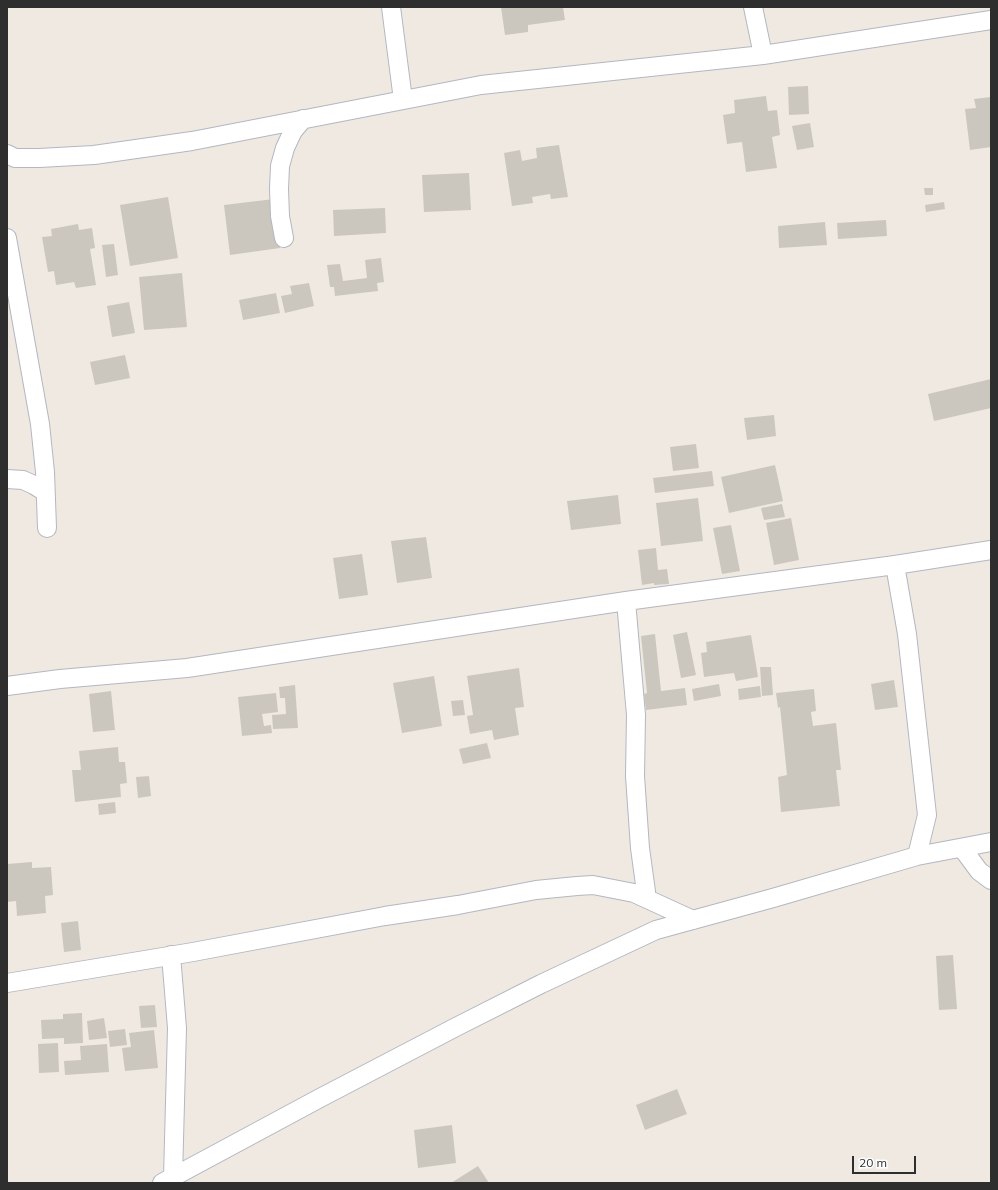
<!DOCTYPE html>
<html>
<head>
<meta charset="utf-8">
<style>
  body { margin:0 }
  #map { position:relative; width:998px; height:1190px; overflow:hidden; background:#efe9e1; font-family:Mulish,sans-serif }
  canvas { display:block }
  .frame { position:absolute; inset:0; border:8px solid #2e2e2e; pointer-events:none }
  .scale { position:absolute; left:852px; top:1156px; width:64px; height:18px; box-sizing:border-box; border:2px solid #2e2e2e; border-top:0; padding-left:5px; font-size:12px; line-height:14px; white-space:nowrap; color:#2e2e2e; -webkit-text-stroke:3px #fff; paint-order:stroke }
</style>
</head>
<body>
<div id="map">
<canvas width="998" height="1190"></canvas>
<div class="frame"></div>
<div class="scale">20 m</div>
</div>
<script>
const g = document.querySelector('canvas').getContext('2d');
g.lineJoin = 'round';
function paint(path, color) {
  g.fillStyle = color;
  g.fill(path, 'evenodd');
}
function poly(rows) {
  const path = new Path2D();
  for (const r of rows) {
    path.moveTo(r[0], r[1]);
    for (let i = 2; i < r.length; i += 2) path.lineTo(r[i], r[i + 1]);
  }
  return path;
}
function strokePath(path, color, width, dash) {
  g.strokeStyle = color;
  g.lineWidth = width;
  g.lineCap = dash ? 'butt' : 'round';
  g.setLineDash(dash || []);
  g.stroke(path);
}
const building = poly([
  [501,7,563,7,565,20,528,25,528,32,505,35],
  [808,86,809,114,789,115,788,87],
  [766,96,768,111,777,110,780,135,772,137,777,168,746,172,742,142,727,144,723,115,735,113,734,100],
  [991,97,991,147,970,150,965,109,976,108,974,99],
  [810,123,814,147,797,150,792,126],
  [559,145,568,197,551,199,550,194,532,197,533,203,512,206,504,153,520,150,522,161,537,158,536,148],
  [469,173,471,210,424,212,422,175],
  [924,188,933,188,933,195,925,195],
  [168,197,178,258,130,266,120,205],
  [274,199,280,248,230,255,224,205],
  [944,202,945,209,926,212,925,205],
  [385,208,386,233,334,236,333,210],
  [886,220,887,236,838,239,837,223],
  [825,222,827,245,779,248,778,226],
  [78,224,79,230,92,228,95,248,90,249,96,285,76,288,74,282,56,285,54,271,48,272,42,237,52,236,51,229],
  [114,244,118,275,106,277,102,245],
  [381,258,384,282,377,283,378,291,335,296,334,287,330,287,327,265,340,264,343,281,367,278,365,260],
  [182,273,187,327,144,330,139,277],
  [309,283,314,306,285,313,281,296,292,294,290,286],
  [276,293,280,313,243,320,239,300],
  [129,302,135,333,112,337,107,306],
  [125,355,130,378,95,385,90,362],
  [991,379,991,408,934,421,928,394],
  [774,415,776,436,747,440,744,418],
  [696,444,699,468,673,471,670,447],
  [775,465,783,501,729,513,721,477],
  [712,471,714,486,655,493,653,478],
  [618,495,621,524,571,530,567,501],
  [698,498,703,541,661,546,656,503],
  [782,504,785,517,764,520,761,508],
  [791,518,799,560,774,565,766,523],
  [731,525,740,571,722,574,713,528],
  [426,537,432,578,397,583,391,541],
  [656,548,658,570,667,569,669,584,654,585,654,583,642,585,638,550],
  [362,554,368,595,339,599,333,558],
  [687,632,696,675,681,678,673,635],
  [655,634,661,691,685,688,687,705,646,710,644,694,647,693,641,636],
  [751,635,758,677,736,681,734,673,704,677,701,653,707,652,706,642],
  [760,667,771,667,773,695,762,696],
  [519,668,524,707,515,708,519,735,494,740,492,730,470,734,467,716,473,715,467,676],
  [434,676,442,726,402,733,393,683],
  [894,680,898,707,875,710,871,684],
  [719,684,721,696,694,701,692,689],
  [295,685,298,728,273,729,272,715,286,714,285,698,280,698,279,687],
  [760,686,761,697,739,700,738,689],
  [814,689,816,711,811,712,813,726,836,723,841,770,836,770,840,806,781,812,778,777,787,775,780,707,778,708,776,693],
  [111,691,115,730,93,732,89,694],
  [276,693,278,712,262,714,264,726,271,725,272,733,242,736,238,697],
  [463,700,465,715,453,716,451,701],
  [487,743,491,758,463,764,459,749],
  [118,747,119,762,125,762,127,783,120,784,121,797,75,802,72,770,81,770,79,751],
  [149,776,151,796,138,798,136,777],
  [115,802,116,813,99,815,98,804],
  [32,862,32,868,51,867,53,895,45,896,46,913,17,916,16,901,7,902,7,864],
  [78,921,81,950,64,952,61,923],
  [953,955,957,1009,939,1010,936,956],
  [155,1005,157,1027,141,1028,139,1006],
  [82,1013,83,1043,64,1044,64,1038,42,1039,41,1020,63,1019,63,1014],
  [104,1018,107,1038,89,1040,87,1021],
  [125,1029,127,1045,110,1047,108,1031],
  [154,1030,158,1068,125,1071,122,1048,131,1047,129,1033],
  [58,1043,59,1072,39,1073,38,1044],
  [107,1044,109,1072,65,1075,64,1061,81,1060,80,1046],
  [677,1089,687,1114,645,1130,636,1105],
  [452,1125,456,1163,418,1168,414,1130],
  [478,1166,489,1183,451,1183]
]);
const minor = poly([
  [391,7,403,100],
  [753,7,763,55],
  [7,154,15,158,39,158,94,155,192,141,481,85,763,55,991,20],
  [7,238,40,424,45,472,47,528],
  [284,238,280,216,279,189,280,166,285,148,293,131,303,119],
  [7,479,23,480,34,485,45,492],
  [895,565,907,634,927,815,917,856],
  [626,601,636,715,635,776,640,848,647,899],
  [7,686,60,679,187,668,626,601,895,565,991,550],
  [962,848,979,871,991,880],
  [171,955,177,1028,173,1177],
  [7,983,193,952,385,916,458,905,536,890,577,886,593,885,634,893,693,920],
  [162,1183,320,1098,456,1027,541,984,656,930,773,898,917,856,991,842]
]);
paint(building, '#cbc7bf');
strokePath(minor, '#b4b7c1', 20);
strokePath(minor, '#fff', 18);
</script>
</body>
</html>
